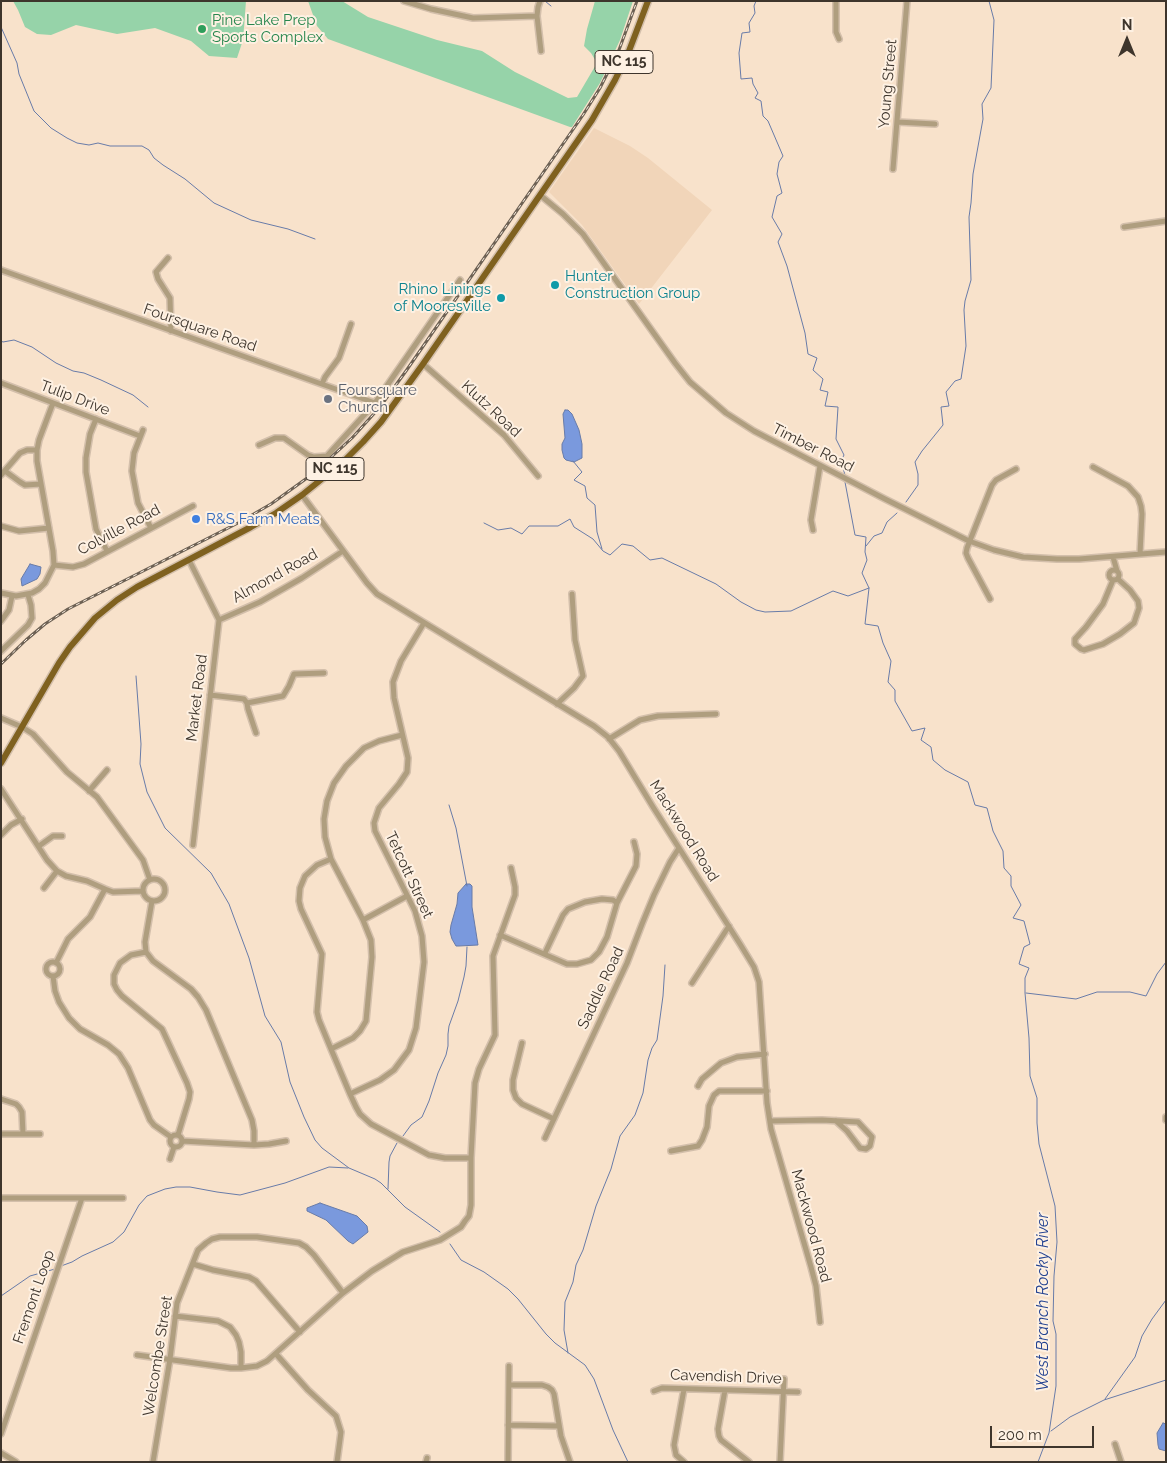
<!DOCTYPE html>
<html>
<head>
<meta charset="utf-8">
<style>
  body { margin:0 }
  #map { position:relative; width:1167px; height:1463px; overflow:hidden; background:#f8e2cb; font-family:Raleway,sans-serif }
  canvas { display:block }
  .frame { position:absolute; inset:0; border:2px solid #3e352c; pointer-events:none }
  .north { position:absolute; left:1102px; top:15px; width:50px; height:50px; -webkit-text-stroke:4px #fef1e3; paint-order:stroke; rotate:0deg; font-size:14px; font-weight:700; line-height:20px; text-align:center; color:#3e352c }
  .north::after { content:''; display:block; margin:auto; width:18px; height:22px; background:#3e352c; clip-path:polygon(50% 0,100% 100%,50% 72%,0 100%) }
  .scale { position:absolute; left:990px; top:1426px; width:104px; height:22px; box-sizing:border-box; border:2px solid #3e352c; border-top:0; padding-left:6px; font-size:15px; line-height:18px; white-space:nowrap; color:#3e352c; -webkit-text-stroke:4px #fef1e3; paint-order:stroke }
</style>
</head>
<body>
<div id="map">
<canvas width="1167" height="1463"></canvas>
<div class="frame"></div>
<div class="north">N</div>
<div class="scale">200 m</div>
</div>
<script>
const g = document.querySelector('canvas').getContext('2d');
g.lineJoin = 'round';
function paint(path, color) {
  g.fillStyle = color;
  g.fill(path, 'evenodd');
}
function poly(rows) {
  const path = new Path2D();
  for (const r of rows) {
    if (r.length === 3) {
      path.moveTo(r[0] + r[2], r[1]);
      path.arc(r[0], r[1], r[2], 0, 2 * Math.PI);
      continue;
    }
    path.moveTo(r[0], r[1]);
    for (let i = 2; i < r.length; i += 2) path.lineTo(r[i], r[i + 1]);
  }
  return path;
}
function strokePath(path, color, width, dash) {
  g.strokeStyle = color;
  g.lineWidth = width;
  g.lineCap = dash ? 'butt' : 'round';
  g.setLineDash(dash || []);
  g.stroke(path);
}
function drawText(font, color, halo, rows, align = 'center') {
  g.font = font + ' Raleway,sans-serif';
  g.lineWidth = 4;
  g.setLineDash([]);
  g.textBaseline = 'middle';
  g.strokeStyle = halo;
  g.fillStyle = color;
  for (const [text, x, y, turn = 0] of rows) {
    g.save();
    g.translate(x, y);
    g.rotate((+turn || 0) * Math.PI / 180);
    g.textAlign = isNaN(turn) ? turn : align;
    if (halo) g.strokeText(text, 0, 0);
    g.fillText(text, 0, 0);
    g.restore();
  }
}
const built = poly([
  [594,128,630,146,648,158,712,210,639,304,582,225,549,192]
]);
const green = poly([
  [13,1,246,1,243,40,237,58,209,56,191,41,155,28,117,34,76,25,51,35,37,34,25,27,18,10],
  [308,1,342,1,368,17,437,40,482,51,515,72,568,98,577,97,597,63,591,53,584,46,587,29,595,1,633,1,620,40,600,83,572,127,570,127,328,39,317,26]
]);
const water = poly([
  [565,410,568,410,572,414,579,430,582,444,582,458,574,462,566,460,564,458,562,450,562,444,565,438,563,414,565,410],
  [30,564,41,567,40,574,37,579,22,586,21,579,30,564],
  [466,884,470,884,472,886,472,907,478,945,459,946,456,946,452,939,450,932,451,925,457,904,458,893,466,884],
  [320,1203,357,1216,367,1226,368,1232,353,1244,348,1241,326,1220,307,1211,307,1208,320,1203],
  [1163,1423,1166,1424,1166,1451,1159,1449,1158,1445,1157,1433,1163,1423]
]);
const stream = poly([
  [545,1,551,6],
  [756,1,754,6,755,13,749,23,750,32,742,33,739,53,741,79,752,78,753,84,758,93,755,98,761,101,763,116,768,121,783,156,779,162,777,174,782,193,777,196,772,217,782,234,778,242,787,266,805,333,808,354,817,358,813,370,823,379,820,390,828,392,825,406,838,407,836,439,844,455,841,461,845,475],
  [1,27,17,63,19,74,34,111,51,128,67,138,77,143,89,145,98,143,110,146,142,146,149,150,154,158,163,165,185,179,214,203,251,220,288,229,315,239],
  [1,341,3,342,14,340,32,347,56,363,73,371,84,373,101,380,133,395,148,407],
  [573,461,582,472,574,480,585,486,587,498,595,505,597,532,602,549],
  [845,482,855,535,866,537,865,552,867,560,862,573,869,588,865,624,878,626,883,643,891,661,888,682,895,690,895,701,912,731,925,728,921,740,931,747,933,760,945,770,968,782,975,805,987,808,993,831,1003,851,1004,868,1011,876,1011,886,1021,905,1013,918,1024,921,1030,944,1024,947,1019,964,1029,968,1025,978,1025,993,1029,1038,1030,1076,1037,1098,1037,1123,1039,1144,1055,1206,1057,1242,1054,1276,1053,1321,1056,1334,1056,1386,1049,1433,1038,1462],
  [906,502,918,485,918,474,915,462,922,451,943,425,941,407,949,406,946,392,955,381,961,379,966,346,964,310,965,301,971,280,969,217,971,203,973,174,983,119,982,104,991,88,994,20,989,1],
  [484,523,498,530,511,528,522,534,529,526,558,526,570,519,574,527,593,539,603,551,610,555,622,544,633,546,650,560,662,558,716,584,741,602,756,610,765,612,791,611,833,591,848,596,869,588],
  [866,546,874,536,882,533,887,522,897,513],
  [136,676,141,744,140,764,147,792,165,828,211,873,229,904,249,958,265,1016,281,1042,290,1082,304,1117,315,1140,322,1148,349,1168,375,1179,381,1183,405,1207,440,1232],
  [449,805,456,828,467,886],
  [1026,993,1076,999,1097,992,1130,992,1146,996,1157,974,1166,962],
  [403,1136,411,1125,422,1117,429,1101,438,1073,446,1055,448,1046,448,1034,449,1026,458,1001,464,977,466,966,467,947],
  [388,1189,389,1162,390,1156,397,1143],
  [450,1244,461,1260,484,1272,508,1289,518,1299,546,1334,555,1343,585,1365,594,1379,613,1430,628,1462],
  [61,1266,72,1262,82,1256,113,1242,124,1232,139,1205,147,1196,165,1189,176,1187,190,1187,217,1192,240,1195,285,1183,329,1167,348,1168],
  [1,1296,30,1276,55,1269],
  [568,1353,564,1330,565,1302,573,1282,576,1265,583,1250,596,1206,611,1169,620,1136,635,1115,643,1093,648,1060,652,1048,657,1040,663,996,665,965],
  [1105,1399,1135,1357,1142,1336,1152,1319,1166,1300],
  [1051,1431,1070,1417,1104,1400,1166,1380]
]);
const minor = poly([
  [404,1,431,9,473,18,537,16],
  [540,1,538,7,537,16,541,51],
  [836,1,836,32,839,39],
  [897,122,935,124],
  [893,169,907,1],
  [540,195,563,214,583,234,675,363,690,382,726,413,754,431,885,499,969,541,994,550,1023,557,1057,559,1079,559,1166,552],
  [1124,227,1166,221],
  [168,258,156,272,158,279,170,298,171,331],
  [1,270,375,403,388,413],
  [423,364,504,435,538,476],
  [1,383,140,436],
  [322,384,325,377,339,358,351,324],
  [96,419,90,434,86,458,86,472,96,529,107,551],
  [143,430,134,453,132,471,138,503,151,528],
  [259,445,275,438,284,438,308,455,314,457,327,456,375,403,460,280],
  [1093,467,1128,486,1138,497,1141,506,1142,514,1140,554],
  [5,471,20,482,25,485,41,484],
  [1,475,20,453,27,450,37,450],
  [302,495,367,583,377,594,594,726,608,737,619,751,653,807,740,944,754,967,759,982,767,1103,771,1129,811,1267,816,1286,820,1322],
  [1,526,19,531,49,528],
  [813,530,811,520,820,466],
  [1113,557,1117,571],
  [189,560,219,620,193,845],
  [54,565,73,567,84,564,193,506],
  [1114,575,5],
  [1113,580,1103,604,1086,627,1075,639,1075,644,1081,649,1084,650,1103,644,1120,634,1134,623,1139,608,1138,601,1130,590,1118,579],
  [1,593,16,596,32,593,39,589,45,583,54,565,53,551,37,461,37,450,39,440,53,403],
  [990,599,968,558,966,553,967,548,992,485,996,480,1016,469],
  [219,620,260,602,302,578,343,551],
  [1,621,9,610,12,596],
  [1,651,28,625,32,618,31,605,28,595],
  [210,695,236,698,244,699,247,703,283,696,289,686,294,674,324,673],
  [247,703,248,709,256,733],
  [557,704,574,688,583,676,575,640,572,594],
  [1,718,22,727,33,734,67,772,97,797,143,860,150,880],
  [609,739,640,720,658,716,716,714],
  [1,789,47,860,57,871,66,876,87,881,105,889,113,892,143,891],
  [89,791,107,770],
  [1,835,11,825,22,819],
  [39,846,53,836,62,836],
  [331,859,325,837,324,819,327,801,334,783,346,766,364,748,379,741,402,735],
  [154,890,11],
  [44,888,57,871],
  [152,901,145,942,146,952,153,961,191,989,198,997,206,1010,252,1120,254,1131,254,1145],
  [363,920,407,896],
  [500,935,567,964,577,964,591,960,599,952,607,937,617,903,636,866,637,854,634,842],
  [146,952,131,955,120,963,114,975,114,984,117,990,122,996,162,1029,187,1083,190,1092,189,1099,178,1135],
  [545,953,563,915,568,909,585,902,602,899,613,900,617,903],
  [53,969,7],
  [56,963,68,939,90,917,105,889],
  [53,976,55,991,59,1002,69,1018,80,1029,108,1045,119,1054,128,1068,150,1120,154,1125,171,1137],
  [692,983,729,926],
  [522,1043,513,1080,513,1090,516,1098,522,1104,554,1119],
  [331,1049,353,1038,360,1031,366,1021,372,957,371,940,363,920,331,859,317,865,305,876,300,888,299,901,301,909,322,954,317,1012,319,1020,331,1049,350,1094,356,1107,360,1114,371,1124,429,1155,445,1158,471,1158],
  [698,1086,702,1079,721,1063,737,1057,765,1054],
  [350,1094,380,1080,394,1070,409,1050,416,1028,424,962,422,936,415,911,375,831,374,823,379,808,399,784,407,772,408,758,394,698,393,682,401,661,424,623],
  [1,1099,16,1104,19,1107,22,1112,23,1134],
  [1166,1120,1166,1117],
  [770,1121,822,1120,858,1122,872,1137,870,1146,866,1149,860,1148,847,1131,836,1121],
  [1,1134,40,1134],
  [176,1141,6],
  [545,1138,627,963,642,924,654,895,670,862,679,848],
  [182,1141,254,1145,269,1144,286,1141],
  [671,1151,698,1146,702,1140,707,1127,709,1106,714,1095,719,1091,767,1091],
  [170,1159,174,1147],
  [1,1198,123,1198],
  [193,1264,213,1270,249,1277,256,1281,300,1332],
  [175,1316,218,1321,230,1327,236,1335,239,1342,241,1352,241,1368],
  [276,1354,308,1390,336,1416,341,1432,337,1462],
  [137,1355,231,1368,241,1368,257,1366,267,1361,343,1293,372,1271,403,1252,440,1240,461,1227,465,1221,469,1216,471,1205,471,1158,475,1083,479,1069,495,1035,493,956,515,895,515,887,511,868],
  [509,1385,542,1385,548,1387,552,1390,554,1394,561,1436,570,1462],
  [725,1390,718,1429,719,1436,721,1440,749,1462],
  [654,1391,662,1388,798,1392],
  [508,1425,559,1426],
  [1,1434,82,1198],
  [1115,1444,1121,1462],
  [1,1453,16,1462],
  [153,1462,170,1359,177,1303,198,1250,206,1243,212,1239,220,1237,257,1237,299,1243,306,1247,314,1255,343,1293],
  [426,1462,427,1458],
  [508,1462,509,1366],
  [684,1462,676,1455,674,1445,684,1389],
  [780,1462,784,1379]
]);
const major = poly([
  [1,763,59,663,70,647,95,618,117,600,137,587,251,527,276,513,302,495,344,461,363,442,381,422,423,364,592,120,615,80,629,51,648,1]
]);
const rail = poly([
  [1,664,26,640,45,624,68,609,238,523,271,504,314,473,352,438,380,407,406,371,583,115,600,88,619,50,637,1]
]);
const markers = [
  [202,29,5,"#2e9e5b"],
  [555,285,5,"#0f9aa8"],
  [501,298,5,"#0f9aa8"],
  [328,399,5,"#6b7280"],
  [196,519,5,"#3f7fe0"]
];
const shields = [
  [624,62,58],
  [335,469,58]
];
const shieldNames = [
  ["NC 115",624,62],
  ["NC 115",335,469]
];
const leisureNames = [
  ["Pine Lake Prep",212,20],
  ["Sports Complex",212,37]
];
const streetNames = [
  ["Young Street",888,84,-85],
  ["Foursquare Road",200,328,19],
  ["Tulip Drive",75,398,21],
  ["Klutz Road",491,409,43],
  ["Timber Road",813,448,27],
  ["Colville Road",119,530,-28],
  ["Almond Road",275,576,-29],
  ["Market Road",197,698,-83],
  ["Mackwood Road",684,831,58],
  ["Tetcott Street",409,875,65],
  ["Saddle Road",601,988,-65],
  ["Mackwood Road",811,1226,75],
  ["Fremont Loop",34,1297,-71],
  ["Welcombe Street",158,1356,-81],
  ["Cavendish Drive",726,1377,2]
];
const cultureNames = [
  ["Hunter",565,276],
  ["Construction Group",565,293],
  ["Rhino Linings",491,289,"right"],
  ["of Mooresville",491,306,"right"]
];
const worshipNames = [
  ["Foursquare",338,390],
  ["Church",338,407]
];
const shopNames = [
  ["R&S Farm Meats",206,519]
];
const waterNames = [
  ["West Branch Rocky River",1043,1302,-90]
];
paint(built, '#f1d5b9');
paint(green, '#96d3a9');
paint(water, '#7a99dd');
strokePath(water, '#687ba8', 1);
strokePath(stream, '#687ba8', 1);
strokePath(minor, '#d3bfab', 8);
strokePath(major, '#d3bfab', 9);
strokePath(minor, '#af9e7f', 5);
strokePath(major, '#7f611f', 6);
strokePath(rail, '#6d6154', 3);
strokePath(rail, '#fef1e3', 1, [4]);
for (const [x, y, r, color] of markers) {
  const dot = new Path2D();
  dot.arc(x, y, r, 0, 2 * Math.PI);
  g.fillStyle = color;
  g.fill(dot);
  strokePath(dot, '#fef1e3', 2);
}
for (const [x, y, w] of shields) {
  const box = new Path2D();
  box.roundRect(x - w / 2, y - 11.5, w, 23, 4);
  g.fillStyle = '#fef1e3';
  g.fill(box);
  strokePath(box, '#3e352c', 1);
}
drawText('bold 14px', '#3e352c', null, shieldNames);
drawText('15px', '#27864d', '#fef1e3', leisureNames, 'left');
drawText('15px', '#3e352c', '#fef1e3', streetNames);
drawText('15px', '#0d838f', '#fef1e3', cultureNames, 'left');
drawText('15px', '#5b616d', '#fef1e3', worshipNames, 'left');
drawText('15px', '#366cbe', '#fef1e3', shopNames, 'left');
drawText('italic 16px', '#234291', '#fef1e3', waterNames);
</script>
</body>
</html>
